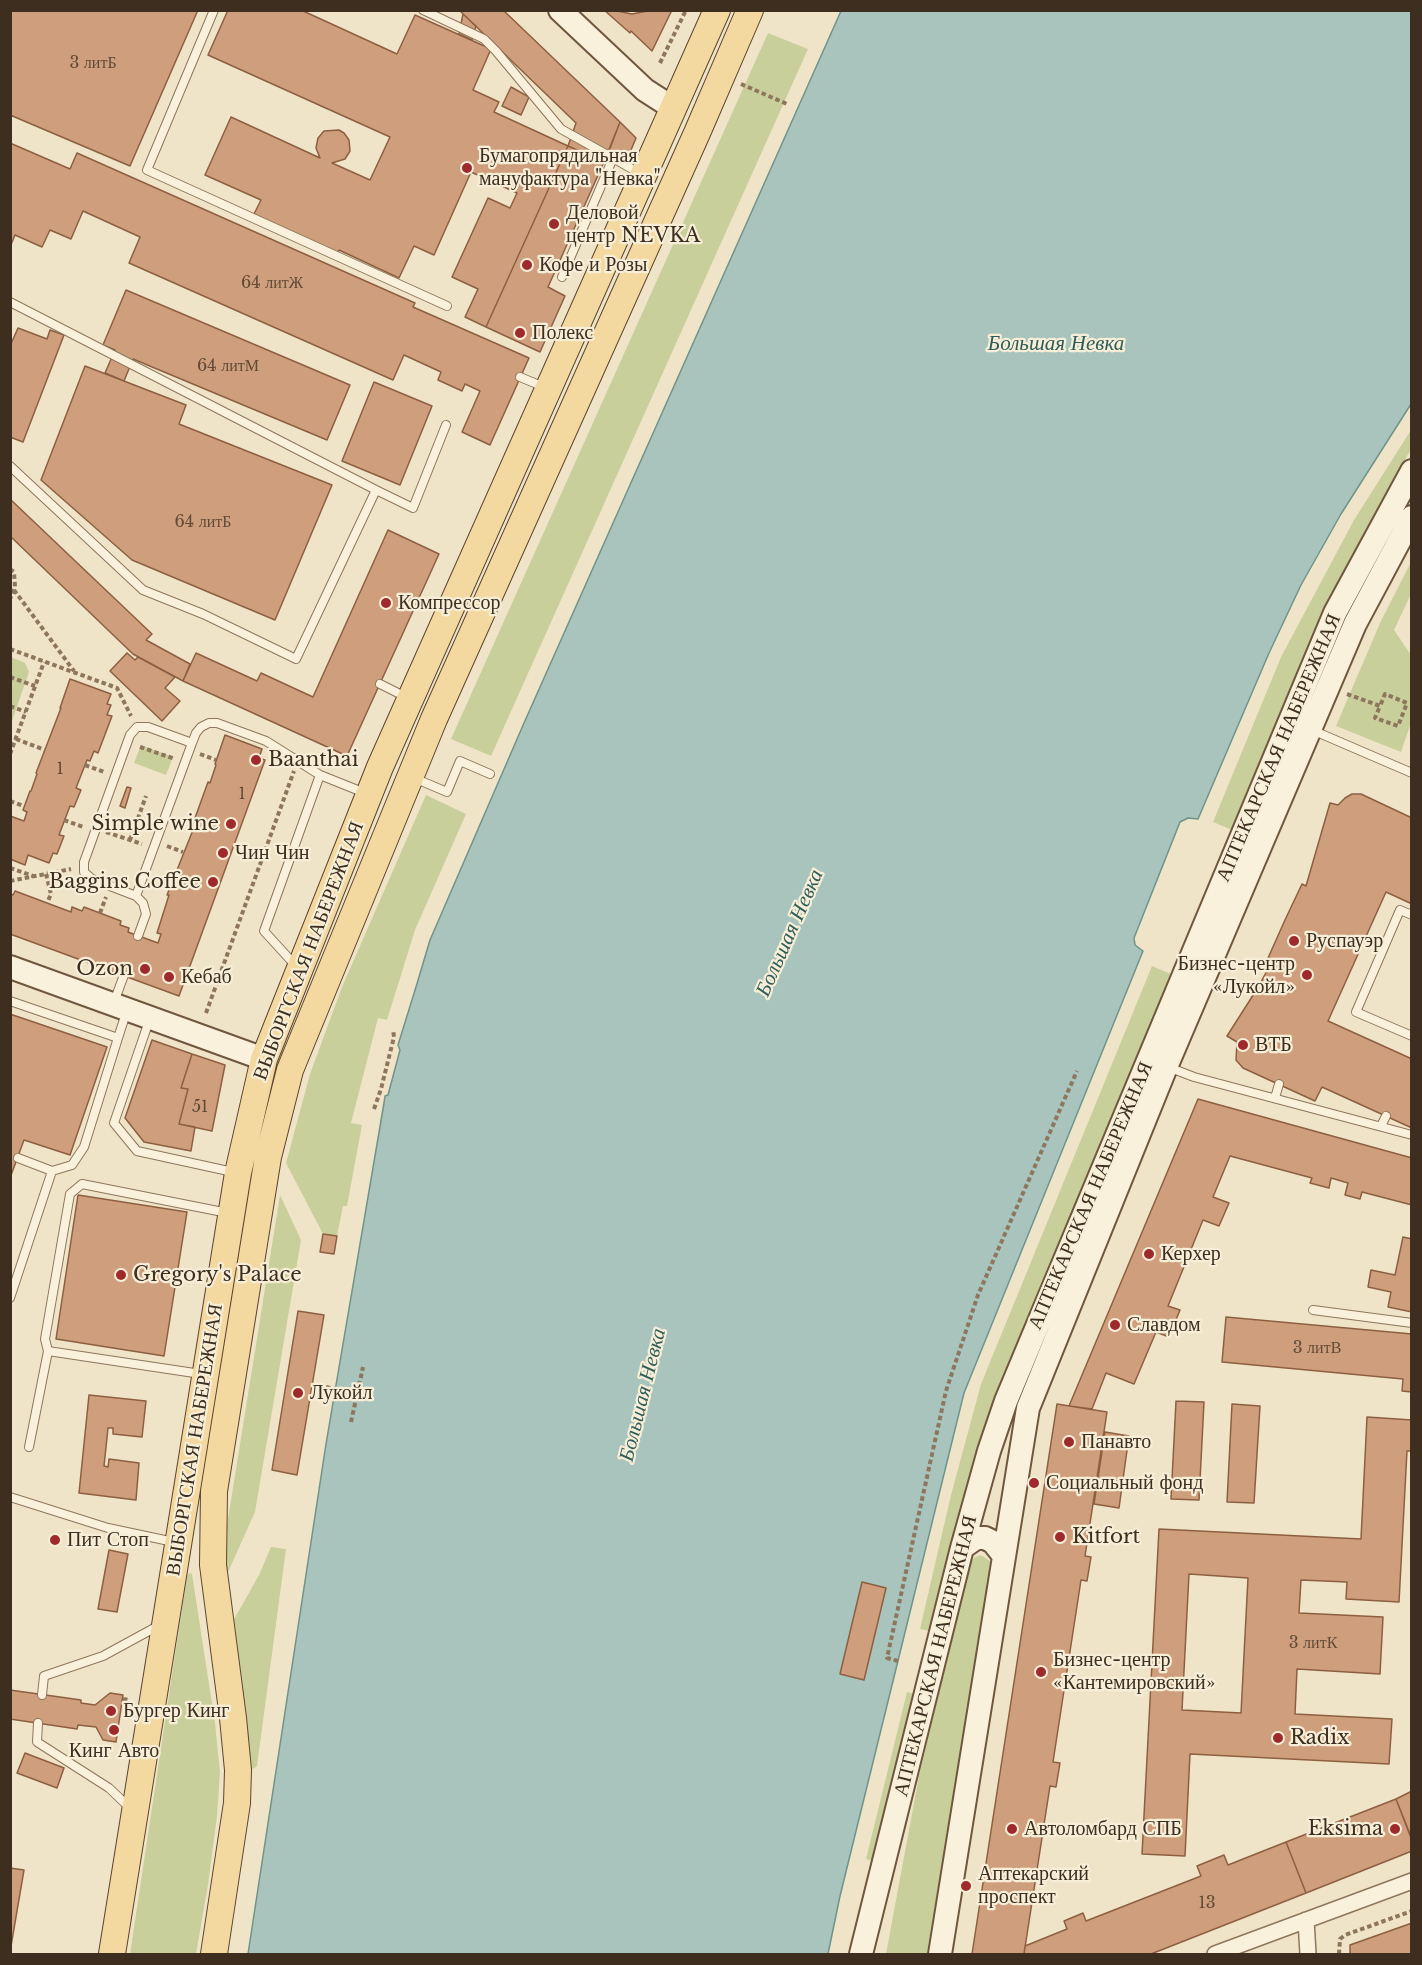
<!DOCTYPE html>
<html>
<head>
<meta charset="utf-8">
<style>
  body { margin:0 }
  #map { position:relative; width:1422px; height:1965px; overflow:hidden; background:#f0e4c8; font-family:"Libre Baskerville",serif }
  canvas { display:block }
  .frame { position:absolute; inset:0; border:12px solid #3d2e20; pointer-events:none }
</style>
</head>
<body>
<div id="map">
<canvas width="1422" height="1965"></canvas>
<div class="frame"></div>
</div>
<script>
const g = document.querySelector('canvas').getContext('2d');
g.lineJoin = 'round';
function paint(path, color) {
  g.fillStyle = color;
  g.fill(path, 'evenodd');
}
function poly(rows) {
  const path = new Path2D();
  for (const r of rows) {
    path.moveTo(r[0], r[1]);
    for (let i = 2; i < r.length; i += 2) path.lineTo(r[i], r[i + 1]);
  }
  return path;
}
function strokePath(path, color, width, dash) {
  g.strokeStyle = color;
  g.lineWidth = width;
  g.lineCap = dash ? 'butt' : 'round';
  g.setLineDash(dash || []);
  g.stroke(path);
}
function drawText(font, color, halo, rows, align = 'center') {
  g.font = font + ' "Libre Baskerville",serif';
  g.lineWidth = 4.5;
  g.setLineDash([]);
  g.textBaseline = 'middle';
  g.strokeStyle = halo;
  g.fillStyle = color;
  for (const [text, x, y, turn = 0] of rows) {
    g.save();
    g.translate(x, y);
    g.rotate((+turn || 0) * Math.PI / 180);
    g.textAlign = isNaN(turn) ? turn : align;
    if (halo) g.strokeText(text, 0, 0);
    g.fillText(text, 0, 0);
    g.restore();
  }
}
const green = poly([
  [768,33,808,49,491,756,451,739],
  [1411,430,1411,449,1370,522,1325,607,1232,830,1213,822,1281,657,1354,520],
  [1411,562,1411,594,1394,630,1411,655,1411,723,1401,752,1336,726,1380,623],
  [11,657,25,663,29,672,12,721],
  [141,745,173,757,166,775,134,763],
  [426,795,466,814,415,930,387,1020,378,1018,351,1123,362,1125,347,1206,343,1206,337,1236,323,1234,286,1163,310,1074,342,987],
  [1152,966,1171,974,998,1394,978,1447,950,1545,930,1631,920,1629,951,1495,981,1384],
  [280,1195,301,1240,255,1512,224,1581,223,1550],
  [271,1547,286,1549,257,1766,253,1769,249,1766,232,1623,259,1575],
  [981,1555,990,1561,991,1568,927,1954,886,1954,919,1776,971,1561,975,1557],
  [190,1573,192,1574,215,1723,220,1772,217,1816,208,1885,196,1954,130,1954,187,1575],
  [907,1692,914,1694,873,1861,866,1859]
]);
const water = poly([
  [841,11,1411,11,1411,404,1341,514,1301,585,1269,653,1198,819,1188,818,1180,822,1134,938,1135,945,1143,951,964,1393,840,1896,828,1954,248,1954,326,1444,384,1103,385,1096,388,1095,400,1050,398,1045,416,987,430,940,524,723,841,11]
]);
const building = poly([
  [10,10,198,10,130,166,10,115,10,10],
  [228,10,301,10,397,54,415,15,491,49,473,90,499,102,494,112,568,146,486,327,465,317,478,289,452,277,488,198,510,208,517,193,471,172,434,255,414,246,399,278,339,250,335,257,252,218,261,200,205,175,231,117,320,158,316,148,318,138,324,131,339,130,344,133,349,140,350,151,345,159,332,163,370,180,390,137,208,55,228,10],
  [459,10,503,10,620,122,604,162,568,146,576,123,459,10],
  [604,10,672,10,652,51,631,31,630,33,604,10],
  [612,10,653,10,632,14,612,10],
  [463,14,476,26,472,40,459,34,463,14],
  [511,87,529,97,521,115,502,106,511,87],
  [620,122,636,138,626,162,609,151,620,122],
  [10,143,70,169,77,153,415,303,413,307,529,358,490,445,462,432,480,391,465,384,462,391,438,380,441,372,404,355,393,380,129,263,140,237,83,211,71,239,50,230,42,247,15,235,10,247,10,143],
  [568,146,604,162,548,287,565,296,540,352,486,327,568,146],
  [126,290,350,385,327,440,133,359,124,381,105,373,115,350,103,345,126,290],
  [18,328,47,339,50,330,64,335,23,442,10,437,10,346,18,328],
  [85,366,186,405,179,424,332,485,275,620,132,560,41,480,85,366],
  [374,382,432,406,400,485,342,461,374,382],
  [10,499,152,634,146,640,190,664,183,681,133,654,10,536,10,499],
  [388,530,439,554,347,756,183,681,196,653,257,681,261,673,313,697,388,530],
  [127,653,135,660,138,657,175,677,165,688,180,701,162,721,110,671,127,653],
  [70,679,111,694,107,704,111,705,107,715,112,716,98,753,94,751,90,761,87,760,76,788,81,790,74,807,70,806,59,835,64,836,57,854,53,853,49,863,28,855,25,865,10,859,10,816,24,821,27,812,23,810,30,791,31,791,37,774,36,773,61,708,60,708,70,679],
  [225,735,262,749,259,758,265,760,179,996,10,934,10,894,13,895,15,891,71,912,72,907,82,911,84,907,121,921,120,925,129,928,128,932,158,943,161,934,157,933,169,895,167,895,193,830,191,829,208,782,210,783,216,765,215,764,225,735],
  [127,787,131,788,125,808,120,806,127,787],
  [1352,794,1361,794,1412,818,1412,904,1386,892,1328,1021,1412,1059,1412,1128,1322,1087,1315,1101,1243,1068,1236,1060,1237,1042,1227,1036,1257,989,1273,960,1268,958,1285,920,1302,884,1306,886,1330,803,1338,805,1345,798,1352,794],
  [10,1014,107,1047,70,1155,24,1140,10,1178,10,1014],
  [152,1040,192,1054,181,1088,188,1089,179,1124,195,1127,191,1151,144,1142,125,1118,152,1040],
  [192,1054,225,1065,212,1131,179,1124,188,1089,181,1088,192,1054],
  [1198,1099,1412,1158,1412,1205,1362,1192,1360,1199,1345,1195,1348,1183,1331,1178,1329,1188,1310,1183,1312,1178,1230,1156,1213,1197,1229,1203,1219,1226,1203,1220,1168,1306,1180,1310,1169,1337,1156,1332,1134,1384,1106,1373,1092,1409,1069,1406,1198,1099],
  [78,1195,187,1212,164,1356,56,1339,78,1195],
  [323,1234,337,1236,334,1254,320,1252,323,1234],
  [1403,1237,1412,1239,1412,1312,1388,1307,1391,1292,1368,1287,1371,1270,1395,1275,1403,1237],
  [298,1311,324,1315,297,1475,272,1470,298,1311],
  [1226,1317,1412,1334,1412,1392,1402,1391,1403,1379,1222,1362,1226,1317],
  [89,1395,146,1401,142,1437,113,1434,113,1428,108,1428,104,1466,108,1467,109,1459,139,1463,136,1500,79,1493,89,1395],
  [1176,1401,1204,1402,1199,1500,1171,1499,1176,1401],
  [1057,1404,1107,1412,1085,1556,1091,1557,1087,1581,1081,1580,1053,1762,1060,1763,1056,1787,1050,1786,1024,1954,972,1954,1057,1404],
  [1232,1404,1260,1406,1254,1503,1227,1502,1232,1404],
  [1367,1417,1412,1420,1412,1451,1407,1451,1399,1602,1346,1599,1347,1582,1301,1580,1299,1613,1383,1617,1380,1674,1297,1669,1295,1714,1392,1719,1389,1764,1190,1754,1185,1856,1142,1854,1159,1529,1361,1539,1367,1417],
  [1189,1574,1248,1578,1241,1713,1182,1710,1189,1574],
  [1105,1432,1129,1436,1119,1508,1094,1504,1105,1432],
  [109,1550,128,1554,117,1612,98,1609,109,1550],
  [862,1582,886,1588,864,1680,840,1674,862,1582],
  [10,1690,81,1700,81,1703,95,1705,110,1693,123,1695,116,1742,103,1740,96,1727,78,1725,77,1729,10,1719,10,1690],
  [25,1753,64,1768,57,1788,17,1773,25,1753],
  [1412,1791,1412,1838,1411,1838,1396,1799,1412,1791],
  [1396,1799,1412,1839,1412,1851,1306,1893,1286,1842,1396,1799],
  [1286,1842,1306,1893,1151,1954,1024,1954,1025,1946,1067,1929,1064,1921,1083,1913,1086,1921,1201,1876,1197,1866,1224,1855,1228,1865,1286,1842],
  [10,1868,24,1870,10,1952,10,1868],
  [1412,1923,1412,1954,1350,1954,1350,1945,1412,1923]
]);
const path = poly([
  [660,63,686,10],
  [741,84,787,104],
  [10,569,14,572,15,587,10,599],
  [14,590,74,671],
  [10,649,117,688,131,716],
  [10,677,35,686],
  [1347,694,1380,706,1375,718,1398,726,1407,703,1385,694,1380,706],
  [10,706,26,712],
  [16,739,45,750],
  [140,747,175,759],
  [10,754,44,662],
  [200,754,216,760],
  [85,765,104,772],
  [10,801,24,806],
  [64,820,83,827],
  [106,832,142,844],
  [130,840,146,796],
  [167,846,183,852],
  [10,868,33,876],
  [46,874,51,894,47,903],
  [10,881,71,869],
  [100,913,106,897],
  [206,1013,294,771],
  [374,1109,381,1089,394,1037,393,1030],
  [326,1387,357,1393],
  [351,1422,363,1367],
  [898,1661,887,1658,946,1391,978,1295,1077,1071],
  [123,1699,130,1700],
  [1339,1954,1340,1939,1345,1935,1412,1911]
]);
const lane = poly([
  [214,10,147,170,447,306],
  [423,10,484,39,496,51,561,129,613,158],
  [562,277,613,158,639,173],
  [10,302,376,490],
  [520,377,544,387],
  [10,466,143,590,203,614,296,659,376,490,413,508,446,425],
  [380,684,406,697],
  [1312,730,1412,773],
  [192,743,196,733,201,727,209,723,217,723,266,741,320,775,365,793],
  [414,778,447,792,460,761,490,774],
  [136,896,192,743,148,727,137,727,130,735,84,862,84,872,92,879,136,896,143,903,146,914,138,936],
  [1412,915,1400,910,1356,1012,1412,1036],
  [295,965,264,931,320,775],
  [10,1001,118,1038,84,1147,72,1165,52,1171,10,1298],
  [114,1002,124,975],
  [149,1021,114,1123,137,1151,233,1172],
  [118,1038,127,1010],
  [1168,1067,1194,1077,1412,1135],
  [1275,1098,1279,1084],
  [1381,1126,1386,1116],
  [18,1158,52,1171],
  [1313,1310,1412,1323],
  [201,1374,48,1351,45,1339,70,1194,82,1184,228,1213],
  [29,1447,48,1351],
  [10,1497,108,1528,174,1542],
  [42,1695,44,1676,103,1656,158,1626],
  [38,1723,37,1742,109,1788,130,1808]
]);
const street = poly([
  [1306,1920,1308,1954],
  [1215,1954,1412,1881]
]);
const secondary = poly([
  [560,10,645,90,673,108],
  [10,967,264,1059],
  [962,1548,976,1538,985,1538,993,1542,1004,1556],
  [861,1954,962,1548,989,1451,1006,1401,1335,613,1412,471],
  [940,1954,1028,1408,1166,1067,1355,624,1412,517]
]);
const primary = poly([
  [112,1954,238,1173,264,1059,380,767,717,10],
  [214,1954,237,1803,238,1770,233,1718,213,1565,214,1491,268,1157,290,1070,434,719,697,133,750,10]
]);
const markers = [
  [467,168,6,"#9e2a2b"],
  [554,224,6,"#9e2a2b"],
  [527,265,6,"#9e2a2b"],
  [520,333,6,"#9e2a2b"],
  [386,603,6,"#9e2a2b"],
  [256,760,6,"#9e2a2b"],
  [231,824,6,"#9e2a2b"],
  [223,853,6,"#9e2a2b"],
  [213,882,6,"#9e2a2b"],
  [1294,941,6,"#9e2a2b"],
  [145,969,6,"#9e2a2b"],
  [1307,975,6,"#9e2a2b"],
  [169,977,6,"#9e2a2b"],
  [1243,1045,6,"#9e2a2b"],
  [1149,1254,6,"#9e2a2b"],
  [121,1275,6,"#9e2a2b"],
  [1115,1325,6,"#9e2a2b"],
  [298,1393,6,"#9e2a2b"],
  [1069,1442,6,"#9e2a2b"],
  [1034,1483,6,"#9e2a2b"],
  [1060,1537,6,"#9e2a2b"],
  [55,1540,6,"#9e2a2b"],
  [1041,1672,6,"#9e2a2b"],
  [111,1711,6,"#9e2a2b"],
  [114,1730,6,"#9e2a2b"],
  [1278,1738,6,"#9e2a2b"],
  [1012,1829,6,"#9e2a2b"],
  [1395,1829,6,"#9e2a2b"],
  [966,1886,6,"#9e2a2b"]
];
const numberNames = [
  ["3 литБ",93,63],
  ["64 литЖ",272,283],
  ["64 литМ",228,366],
  ["64 литБ",203,522],
  ["1",60,769],
  ["1",242,794],
  ["51",200,1107],
  ["3 литВ",1317,1348],
  ["3 литК",1313,1643],
  ["13",1207,1903]
];
const poiNames = [
  ["Бумагопрядильная",479,156],
  ["мануфактура \"Невка\"",479,179],
  ["Деловой",566,213],
  ["центр NEVKA",566,236],
  ["Кофе и Розы",539,265],
  ["Полекс",532,333],
  ["Компрессор",398,603],
  ["Baanthai",268,760],
  ["Simple wine",219,824,"right"],
  ["Чин Чин",235,853],
  ["Baggins Coffee",201,882,"right"],
  ["Руспауэр",1306,941],
  ["Бизнес-центр",1295,964,"right"],
  ["«Лукойл»",1295,987,"right"],
  ["Ozon",133,969,"right"],
  ["Кебаб",181,977],
  ["ВТБ",1255,1045],
  ["Керхер",1161,1254],
  ["Gregory's Palace",133,1275],
  ["Славдом",1127,1325],
  ["Лукойл",310,1393],
  ["Панавто",1081,1442],
  ["Социальный фонд",1046,1483],
  ["Kitfort",1072,1537],
  ["Пит Стоп",67,1540],
  ["Бизнес-центр",1053,1660],
  ["«Кантемировский»",1053,1683],
  ["Бургер Кинг",123,1711],
  ["Radix",1290,1738],
  ["Кинг Авто",114,1751,"center"],
  ["Автоломбард СПБ",1024,1829],
  ["Eksima",1383,1829,"right"],
  ["Аптекарский",978,1874],
  ["проспект",978,1897]
];
const streetNames = [
  ["АПТЕКАРСКАЯ НАБЕРЕЖНАЯ",1279,748,-67],
  ["ВЫБОРГСКАЯ НАБЕРЕЖНАЯ",309,951,-69],
  ["АПТЕКАРСКАЯ НАБЕРЕЖНАЯ",1091,1196,-67],
  ["ВЫБОРГСКАЯ НАБЕРЕЖНАЯ",195,1440,-81],
  ["АПТЕКАРСКАЯ НАБЕРЕЖНАЯ",936,1656,-76]
];
const waterNames = [
  ["Большая Невка",1056,344],
  ["Большая Невка",790,933,-66],
  ["Большая Невка",643,1395,-76]
];
paint(green, '#c9cf9b');
paint(water, '#a9c4bc');
strokePath(water, '#6f938a', 1.5);
paint(building, '#cf9f7d');
strokePath(building, '#8d5f41', 1.5);
strokePath(lane, '#8d765c', 10);
strokePath(street, '#8d765c', 18);
strokePath(secondary, '#6f573f', 26);
strokePath(primary, '#5b4430', 28);
strokePath(path, '#8d765c', 4, [4.5, 3]);
strokePath(lane, '#faf1dc', 8);
strokePath(street, '#faf1dc', 15);
strokePath(secondary, '#faf1dc', 22);
strokePath(primary, '#f3d9a0', 26);
for (const [x, y, r, color] of markers) {
  const dot = new Path2D();
  dot.arc(x, y, r, 0, 2 * Math.PI);
  g.fillStyle = color;
  g.fill(dot);
  strokePath(dot, '#f7eed8', 2);
}
drawText('16px', '#624a37', null, numberNames);
drawText('20px', '#3d2e20', '#f7eed8', poiNames, 'left');
drawText('20px', '#3d2e20', '#f7eed8', streetNames);
drawText('italic 21px', '#2f5d5a', '#f7eed8', waterNames);
</script>
</body>
</html>
